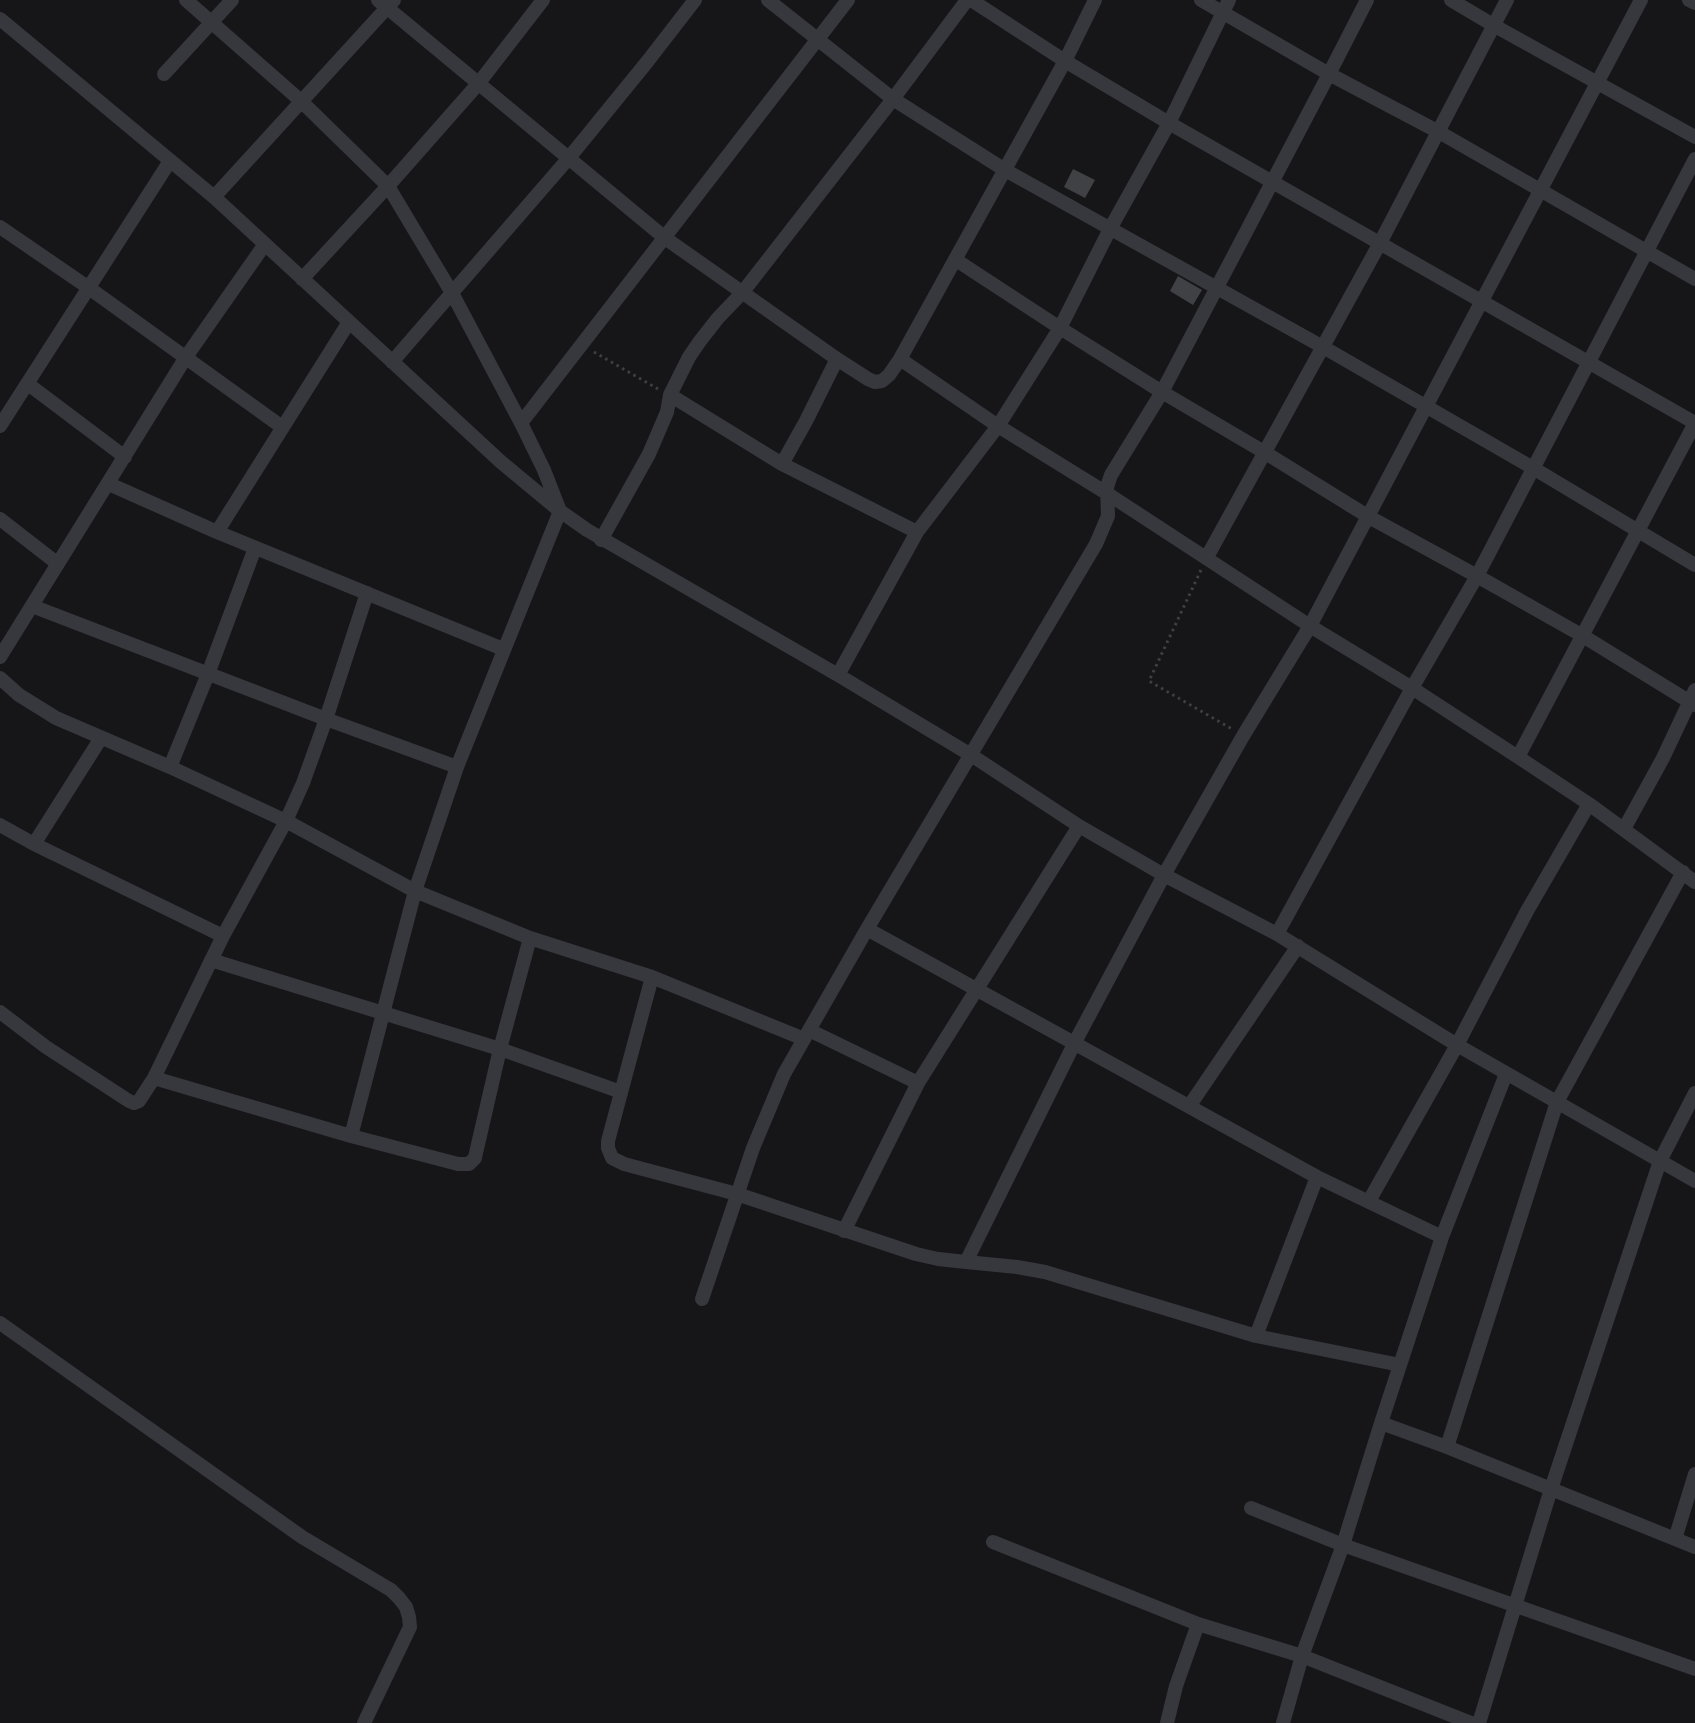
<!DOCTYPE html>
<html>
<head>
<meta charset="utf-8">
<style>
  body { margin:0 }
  canvas { display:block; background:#161618 }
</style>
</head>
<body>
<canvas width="1695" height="1723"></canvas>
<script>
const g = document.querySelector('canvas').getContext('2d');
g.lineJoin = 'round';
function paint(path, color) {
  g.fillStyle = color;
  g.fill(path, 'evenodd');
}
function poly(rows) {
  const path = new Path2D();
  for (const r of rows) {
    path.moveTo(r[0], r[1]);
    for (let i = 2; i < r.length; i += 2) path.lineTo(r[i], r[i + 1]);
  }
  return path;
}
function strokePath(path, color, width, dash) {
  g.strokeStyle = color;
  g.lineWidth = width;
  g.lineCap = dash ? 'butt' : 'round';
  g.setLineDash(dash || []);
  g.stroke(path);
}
const building = poly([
  [1073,169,1095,180,1085,198,1064,187],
  [1178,276,1202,290,1193,305,1170,291]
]);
const path = poly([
  [594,352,658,389],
  [1201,570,1149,681,1232,729]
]);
const street = poly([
  [186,0,301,101,388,186,452,293,521,423,544,470,560,511,457,767,415,891,351,1136],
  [378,0,665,238,837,359,868,379,875,382,882,381,889,375,900,359,1065,61,1095,0],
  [768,0,893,99,1005,170,1323,347,1533,468,1695,565],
  [971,0,1065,61,1169,123,1695,423,1518,757],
  [1201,0,1329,74,1367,0],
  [1451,0,1493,25,1695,137],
  [1689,0,1695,3],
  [0,19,214,197,501,462,560,511,587,530,838,675,971,755,1079,826,1164,875,1277,934,1457,1045,1695,1181],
  [164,74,232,0],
  [214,197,394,0],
  [0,227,89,288,282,427],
  [956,260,1060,328,1162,392,1264,452,1369,517,1477,576,1583,636,1695,705],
  [302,279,388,186,478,84,543,0],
  [900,359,998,426,1108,494,1310,626,1412,688,1518,757,1589,804,1695,882],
  [392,362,568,159,647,62,695,0],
  [28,384,125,457],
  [670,395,782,464,917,532],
  [521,423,848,0],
  [0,426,170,161],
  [782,464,806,421,837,359],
  [109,484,217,532,503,649],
  [0,519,58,564],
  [217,532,349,322],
  [601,540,649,454,667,412,670,395,689,357,700,341,718,318,742,293,893,99,967,0],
  [255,548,208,674,170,767,286,821,415,891,530,938,652,977,804,1039],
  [1207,557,1380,243,1507,0],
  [367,593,326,719,457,767],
  [0,657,186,357,265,244],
  [838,675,917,532,998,426,1060,328,1110,229,1169,123,1229,0],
  [0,678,19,695,56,718,170,767],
  [0,825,34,844,223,936],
  [1624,829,1663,758,1695,690],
  [34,844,101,738],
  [867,929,1317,1177,1442,1237],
  [1277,934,1412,688,1477,576,1695,159],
  [211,960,500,1049,621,1092],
  [652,977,608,1141,608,1148,612,1158,624,1164,737,1194,916,1254,938,1259,966,1262,1075,1042,1164,875,1243,736,1310,626,1641,0],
  [0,1012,46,1047,129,1101,134,1103,139,1101,154,1078,223,936,286,821,303,783,326,719,32,606],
  [809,1030,918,1083,1079,826],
  [154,1078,351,1136,458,1164,469,1164,475,1158,476,1153,500,1049,530,938],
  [1190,1105,1298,946],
  [1369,1201,1457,1045,1527,911,1589,804],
  [844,1231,918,1083],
  [966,1262,1017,1267,1045,1272,1256,1336,1400,1365],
  [702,1299,753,1148,784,1074,867,929,1096,544,1108,516,1107,487,1111,475,1162,392,1329,74,1439,132,1695,279],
  [0,1323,302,1537,391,1590,399,1598,406,1607,409,1617,410,1627,364,1723],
  [1256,1336,1317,1177],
  [1381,1423,1447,1447,1695,1547],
  [1447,1447,1557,1102,1683,872],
  [1251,1508,1343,1545,1695,1669],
  [1675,1539,1695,1474],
  [993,1542,1198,1624,1176,1686,1167,1723],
  [1198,1624,1302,1656,1471,1723],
  [1283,1723,1302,1656,1343,1545,1381,1423,1442,1237,1506,1074],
  [1479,1723,1551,1489,1660,1161,1695,1093]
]);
paint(building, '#404145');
strokePath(path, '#3d3f44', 3, [2.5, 4]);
strokePath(street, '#37383d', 14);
</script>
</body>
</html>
